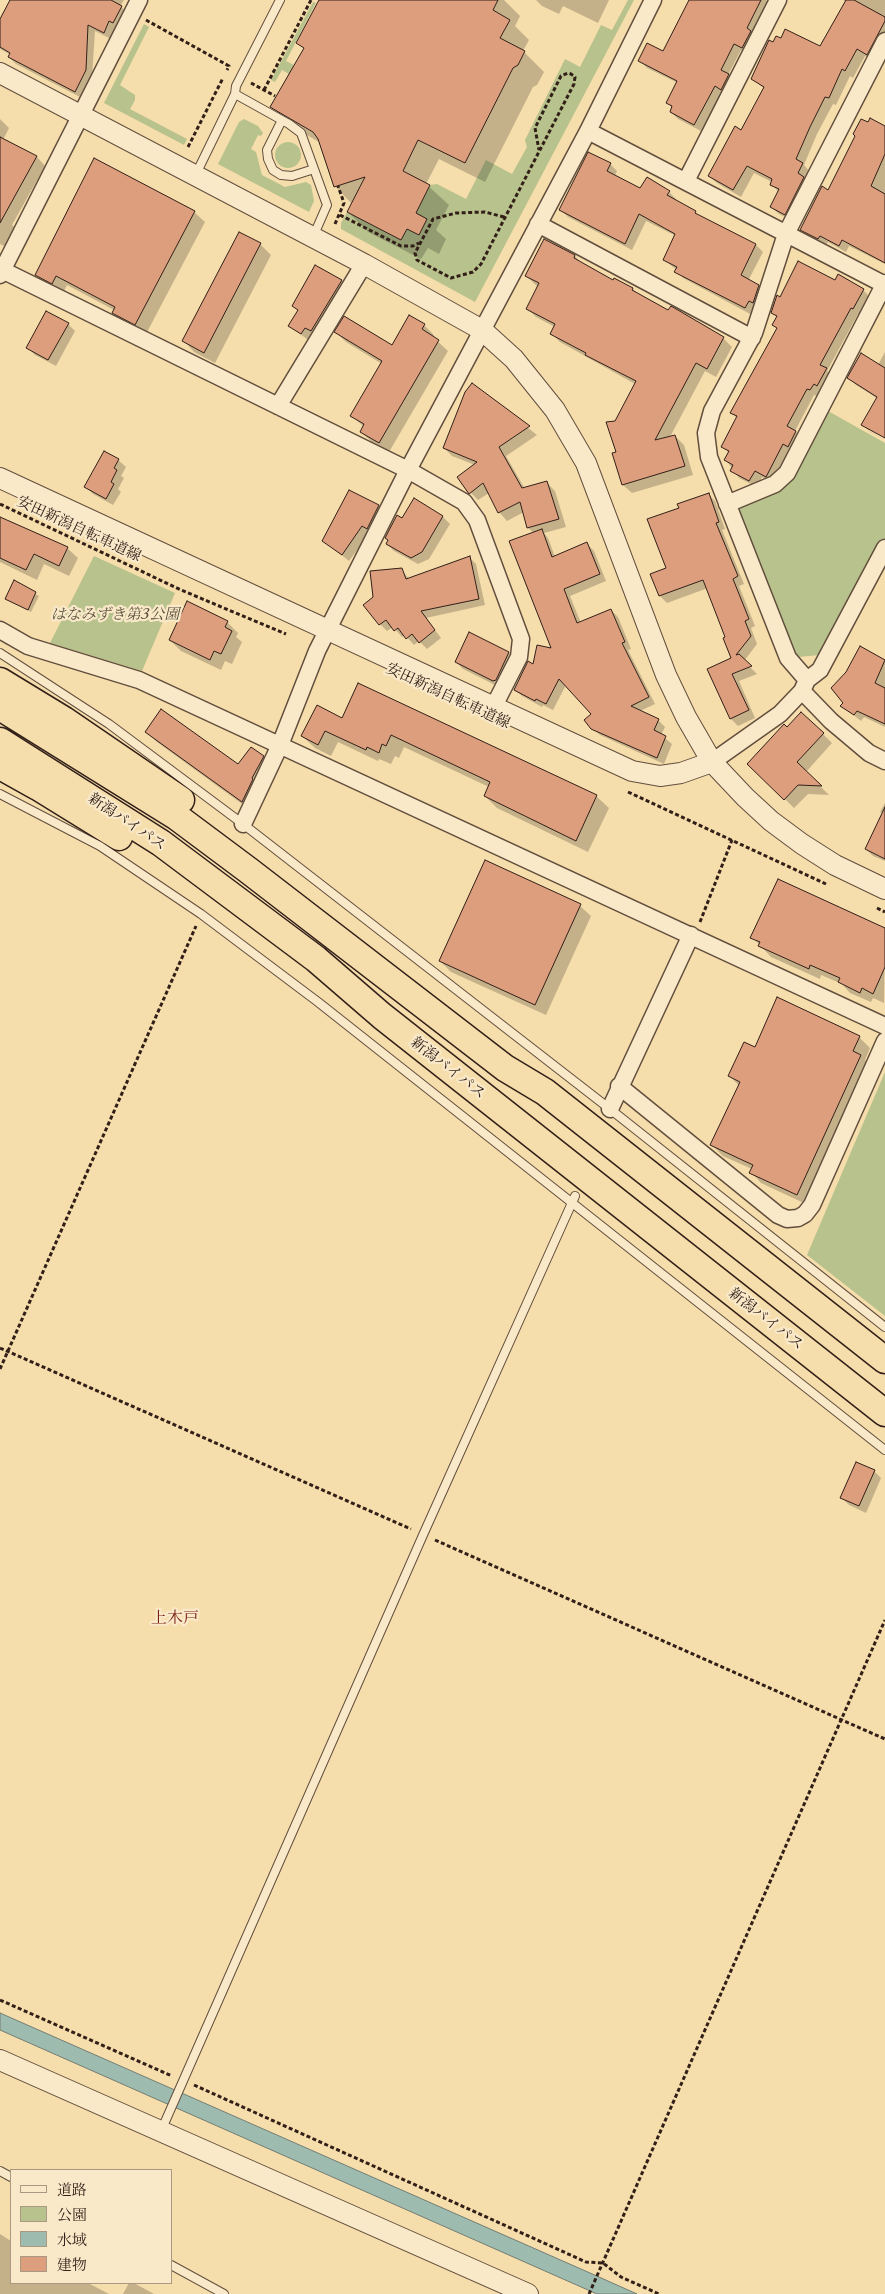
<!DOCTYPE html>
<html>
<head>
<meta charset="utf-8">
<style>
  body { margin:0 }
  #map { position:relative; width:885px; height:2294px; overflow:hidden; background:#f6ddac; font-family:"Libre Caslon Text","Noto Serif JP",serif }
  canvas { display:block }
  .legend { position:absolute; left:10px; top:2169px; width:162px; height:115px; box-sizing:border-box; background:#f9e9c9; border:1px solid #a99882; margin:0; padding:6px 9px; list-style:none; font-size:15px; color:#311f18 }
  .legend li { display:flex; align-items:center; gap:10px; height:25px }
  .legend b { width:25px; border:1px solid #a99882 }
</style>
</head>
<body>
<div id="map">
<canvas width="885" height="2294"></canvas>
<ul class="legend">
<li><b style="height:6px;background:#f9e9c9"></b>道路</li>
<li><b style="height:14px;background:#b8c28c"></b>公園</li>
<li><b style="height:14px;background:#9ebbb0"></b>水域</li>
<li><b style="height:14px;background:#dd9e7d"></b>建物</li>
</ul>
</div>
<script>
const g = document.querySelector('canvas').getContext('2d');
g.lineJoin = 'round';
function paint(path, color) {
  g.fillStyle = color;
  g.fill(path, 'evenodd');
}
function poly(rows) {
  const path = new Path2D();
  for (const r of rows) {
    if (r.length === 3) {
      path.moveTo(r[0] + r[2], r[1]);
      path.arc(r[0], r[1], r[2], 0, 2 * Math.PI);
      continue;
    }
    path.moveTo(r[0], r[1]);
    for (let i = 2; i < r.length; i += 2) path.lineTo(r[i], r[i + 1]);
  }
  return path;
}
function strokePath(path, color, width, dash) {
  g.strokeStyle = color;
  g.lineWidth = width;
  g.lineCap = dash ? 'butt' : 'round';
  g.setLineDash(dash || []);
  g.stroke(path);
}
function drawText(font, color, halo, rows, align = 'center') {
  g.font = font + ' "Libre Caslon Text","Noto Serif JP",serif';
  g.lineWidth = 4.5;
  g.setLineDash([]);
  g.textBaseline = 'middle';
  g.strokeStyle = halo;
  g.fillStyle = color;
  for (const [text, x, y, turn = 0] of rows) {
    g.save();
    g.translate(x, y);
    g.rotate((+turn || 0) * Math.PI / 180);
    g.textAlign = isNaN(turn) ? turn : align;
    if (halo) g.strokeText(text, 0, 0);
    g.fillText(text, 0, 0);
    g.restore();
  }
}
const green = poly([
  [628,0,634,0,475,302,341,229,341,223,347,212,401,240,430,185,437,184,466,199,486,160,512,174,527,147,525,140,565,59,580,67,601,25,612,30],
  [313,2,316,3,286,61,294,65,289,74,282,70,275,82,271,80],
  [144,24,149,27,120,85,135,95,135,100,130,109,187,139,184,145,104,103],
  [244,119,258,126,263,133,261,136,258,135,251,149,256,152,262,175,285,187,306,182,311,185,314,201,309,212,218,164,239,122],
  [288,155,13],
  [821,407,885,443,885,548,830,654,788,658,727,504,775,484],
  [94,556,175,593,142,671,50,643],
  [885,1072,885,1316,807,1255]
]);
const water = poly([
  [0,2013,590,2273,637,2294,597,2294,0,2030,0,2013]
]);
const shadow = poly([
  [40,0,124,0,120,6,128,13,121,29,116,27,111,39,95,31,92,77,82,98,16,64,9,57,11,55,0,49,0,23],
  [320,0,504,0,520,16,515,26,529,40,523,51,544,72,537,85,533,87,485,182,439,159,426,184,449,205,436,230,446,239,439,254,428,248,421,259,368,232,348,212,352,204,335,186,319,142,291,126,271,107,305,49,297,42],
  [536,0,609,0,598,23,563,6,559,14,542,6],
  [690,0,766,0,770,4,750,54,741,50,728,75,735,82,729,96,722,92,701,131,678,119,671,112,673,108,667,103,678,83,647,68,640,61,663,53],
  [843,0,885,0,885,42,875,61,865,56,853,78,850,76,836,105,833,104,817,134,804,165,810,172,793,221,779,214,771,207,779,192,771,184,772,182,754,173,741,197,717,183,709,176,741,131,765,89,752,79,774,44,821,48,846,2],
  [0,119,9,128,3,140,37,157,45,166,12,225,19,231,10,249,0,244],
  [885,127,885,264,849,246,846,252,828,242,826,245,809,237,801,229,829,192],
  [610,164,617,171,614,177,641,190,669,192,676,199,675,201,700,216,756,245,763,252,748,281,765,293,752,315,683,278,677,270,664,260,676,236,646,221,632,250,568,217,561,210],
  [194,212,205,222,146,334,124,323,113,313,114,310,67,285,63,293,48,286,37,275],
  [545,241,575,256,582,264,614,282,615,280,633,289,639,295,669,312,723,338,732,347,716,377,705,371,670,437,675,436,684,445,693,475,632,493,623,485,616,422,635,384,560,342,551,333,555,327,536,317,527,308,538,287,526,276],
  [260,244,271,255,215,363,194,352,184,341],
  [316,266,342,281,349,288,318,337,312,334,308,340,290,326,299,311,294,306],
  [835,282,863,290,870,297,860,315,858,314,827,371,833,376,817,396,814,395,795,431,803,439,774,483,762,477,757,487,739,478,726,460,729,453,723,447,737,418,731,413,778,329,774,325,778,318,772,313,780,298],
  [68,324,75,331,56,366,35,355,28,348],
  [424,325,434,335,433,337,448,351,389,452,372,442,361,432,364,427,352,416,382,364,346,342,336,332,392,346],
  [885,352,885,437,869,428,869,431,885,440,870,432,863,424,878,399,856,385,849,378,878,365],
  [472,384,537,435,506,456,525,489,547,483,555,491,566,527,544,533,548,538,555,557,587,544,594,551,606,581,570,596,581,623,611,610,618,617,631,649,628,650,655,704,640,711,658,720,665,727,661,735,672,744,664,764,600,735,592,728,592,714,566,685,553,710,543,705,542,707,522,696,515,690,534,665,553,650,534,533,528,528,524,512,507,521,499,512,489,493,478,500,470,492,475,465,452,456,444,448],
  [104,453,118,460,126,467,121,476,124,478,118,489,121,492,113,505,93,494,86,487],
  [708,494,715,501,725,529,722,530,744,584,739,586,755,626,751,628,757,644,744,661,757,674,739,681,755,718,738,726,731,719,708,670,732,658,727,638,708,588,667,603,660,596,652,574,668,568,680,509],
  [414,500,443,517,450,524,429,559,418,564,394,551,387,544],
  [378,506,385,513,349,561,324,541],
  [0,518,67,548,78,558,69,576,44,564,37,580,0,562],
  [469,557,476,564,485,605,426,618,441,638,427,649,419,641,414,645,405,635,402,637,393,627,387,631,380,624,374,598,401,569,409,579],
  [14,582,39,596,31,612,6,599],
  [227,622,238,633,236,637,242,642,232,664,225,661,221,670,181,651,170,640],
  [470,634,509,653,516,660,501,688,463,669,456,662],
  [860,648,885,661,885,727,864,717,861,721,842,706,844,703,847,672],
  [342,720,596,796,609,808,588,852,497,808,485,796,489,787,404,747,399,758,395,756,391,764,379,759,378,761,338,742,331,756,315,748,302,736],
  [787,729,823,734,832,743,806,772,829,795,808,794,794,808,749,764],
  [146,732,238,766,263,757,274,768,253,812,157,742],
  [885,803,885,861,873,856,866,849,883,814,880,812],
  [580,906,591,916,546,1015,451,972,440,961],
  [885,930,884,1003,873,998,871,1002,850,993,842,984,821,975,820,979,771,957,752,937],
  [859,1037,870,1048,865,1060,871,1066,808,1205,761,1183,751,1172,752,1169,723,1156,712,1145,739,1086,730,1076,755,1049],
  [874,1471,881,1478,866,1513,849,1505,842,1498],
  [0,2234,11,2241,11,2283,88,2283,109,2294,0,2294],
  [129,2283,134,2283,154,2294,123,2294]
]);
const building = poly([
  [10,0,111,0,122,6,113,23,109,21,104,33,88,25,86,70,75,92,8,57,10,53,0,47,0,19,10,0],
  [319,0,498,0,493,10,510,20,500,38,525,51,518,65,513,68,465,163,418,140,403,171,430,185,416,213,427,219,419,235,407,229,401,240,347,212,365,177,334,187,318,139,313,132,270,107,304,48,296,43,319,0],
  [689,0,761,0,747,28,751,31,742,48,734,44,721,70,729,74,721,90,715,86,694,125,670,112,672,106,666,103,677,81,638,61,647,43,663,51,689,0],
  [846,0,854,0,885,17,885,21,867,55,857,49,845,71,842,69,829,98,825,97,810,127,796,159,803,163,798,173,804,177,785,215,770,207,779,189,770,185,772,179,747,166,733,190,708,176,735,126,741,130,764,87,751,79,769,40,773,42,776,36,781,38,785,29,820,46,846,0],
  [870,118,885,126,885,154,871,186,885,194,885,263,842,240,839,246,820,236,818,239,800,230,822,186,828,190,855,136,853,134,861,119,868,122,870,118],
  [0,137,37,156,0,223,0,137],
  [588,152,611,163,607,171,640,188,647,177,670,191,667,195,696,211,695,213,756,244,741,275,759,285,753,303,749,301,745,308,674,272,677,267,663,260,675,234,639,214,625,244,559,210,588,152],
  [94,158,195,211,135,325,112,313,115,307,56,276,52,284,35,275,94,158],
  [239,232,261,243,204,353,182,341,239,232],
  [544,239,575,255,574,258,613,280,614,278,633,288,632,290,668,310,671,306,724,337,707,369,696,363,655,440,675,435,685,466,622,485,612,453,616,452,606,422,615,421,636,381,585,355,586,353,550,334,555,324,526,309,539,283,525,276,544,239],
  [798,261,835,280,838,274,864,289,853,309,851,308,820,365,827,368,817,386,814,384,810,390,807,389,787,426,796,431,788,447,783,444,766,477,755,471,749,481,730,471,733,465,724,460,729,451,721,447,737,416,730,413,777,328,772,325,777,316,771,313,777,295,780,297,798,261],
  [315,265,342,280,311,331,305,328,301,334,288,326,298,310,292,306,315,265],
  [46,311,69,323,48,360,26,348,46,311],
  [409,315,425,324,422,329,439,340,379,443,360,432,364,424,350,416,382,361,334,332,344,316,392,345,409,315],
  [861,353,885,368,885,438,861,425,877,397,847,378,861,353],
  [472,383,530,426,499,447,522,488,547,481,559,519,527,528,520,502,498,513,483,483,469,494,457,477,477,462,443,448,465,392,472,383],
  [104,451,119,459,114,468,117,470,111,482,114,484,106,499,84,487,104,451],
  [349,490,379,505,367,529,362,526,342,555,322,541,349,490],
  [709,493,719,522,716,523,738,576,733,579,749,619,745,621,751,636,736,655,739,654,752,666,732,674,749,710,730,719,707,669,731,658,723,638,725,637,703,580,659,596,650,574,666,568,647,519,679,508,677,504,709,493],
  [414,498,443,516,422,552,411,558,386,544,388,540,385,538,397,515,402,518,414,498],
  [0,517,68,547,59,566,34,554,26,570,0,558,0,517],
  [542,529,552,557,587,542,600,574,564,589,577,623,611,609,625,642,622,643,649,697,631,706,659,719,654,730,666,736,657,758,591,729,584,720,591,714,559,679,546,704,536,699,535,701,514,690,528,661,533,664,537,645,551,648,509,541,542,529],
  [470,556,479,599,421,611,435,630,419,643,412,634,406,639,398,628,394,631,386,620,379,625,363,605,373,597,370,571,402,568,406,579,470,556],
  [14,580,36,592,28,610,5,599,14,580],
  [187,601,228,621,225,627,232,631,221,654,214,651,210,660,169,640,187,601],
  [469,632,509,652,496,680,493,681,455,662,469,632],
  [860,646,885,660,875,683,885,688,885,724,857,711,854,715,840,706,843,703,831,688,846,672,860,646],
  [358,683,597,795,576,841,484,796,490,782,391,735,386,746,382,744,379,753,367,747,366,750,325,731,318,745,301,736,317,705,342,718,358,683],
  [161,709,238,764,251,747,264,756,252,778,253,779,242,802,145,732,161,709],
  [801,712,824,733,797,762,822,786,798,785,784,800,747,764,784,724,787,727,801,712],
  [885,807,885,859,865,849,885,807],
  [485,860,581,904,535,1005,439,961,485,860],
  [778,879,885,928,885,967,873,994,862,988,860,993,838,982,840,978,810,965,809,969,758,946,760,942,750,938,778,879],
  [777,997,860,1036,853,1051,861,1055,797,1195,749,1173,753,1165,710,1145,740,1082,728,1076,744,1042,755,1047,777,997],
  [856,1462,875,1470,859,1506,840,1498,856,1462]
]);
const path = poly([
  [146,20,229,66,227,70],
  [251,83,275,96],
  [264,90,311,0],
  [188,147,223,78],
  [340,215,401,246,413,246,419,243],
  [504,217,485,212,456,213,433,219,415,253,417,260,451,278,473,272,481,264,574,84,575,77,571,74,568,73,561,76,535,128,539,150],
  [335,224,344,203,338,186],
  [0,504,181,590,286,634],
  [628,792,826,884],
  [877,908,885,912],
  [700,922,732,840],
  [0,1348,411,1529],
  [0,1369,196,926],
  [435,1540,885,1739],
  [0,2000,172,2076],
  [194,2085,586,2262,603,2263,621,2277,659,2294],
  [589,2294,885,1620]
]);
const service = poly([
  [235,94,236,86,280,0],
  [282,120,267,150,268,159,273,170,281,175,292,176,314,169],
  [196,174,235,94,289,124,301,133,327,205,313,237],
  [0,653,109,724,243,824,610,1109,885,1327],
  [0,794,100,846,201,914,318,1002,885,1450],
  [161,2131,423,1535,575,1196],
  [0,2171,11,2177],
  [171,2265,224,2294]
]);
const minor = poly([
  [588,131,885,285],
  [686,181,778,0],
  [538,224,752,338],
  [0,269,408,470,464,502,477,520,521,639,519,657,494,706],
  [0,275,139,0],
  [278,406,364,264],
  [727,504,775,484,787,473,885,283],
  [0,630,28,646,139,680,885,1026],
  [807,680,788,658,709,457,706,433,712,411,754,333,786,234,885,41],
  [802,691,831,721,869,753,885,761],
  [712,762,780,714,802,691,807,680,820,670,885,548],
  [243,824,280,745,317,651,408,470,588,131,653,0],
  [619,1086,778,1215,787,1219,798,1218,805,1214,812,1205,885,1041],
  [610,1109,691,935]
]);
const tertiary = poly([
  [0,73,364,264,482,330,514,359,555,410,586,463,666,675,686,717,712,762,745,797,771,821,802,844,835,865,885,889],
  [0,478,632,771,660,776,681,773,712,762],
  [0,2060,528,2294]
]);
const trunk = poly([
  [0,681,64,720,181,800],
  [0,707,177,817,248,870,505,1068,545,1092,885,1360],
  [0,741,161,843,316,959,382,1016,885,1413],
  [0,766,38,787,119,837]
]);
const streetNames = [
  ["安田新潟自転車道線",79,529,25],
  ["安田新潟自転車道線",448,696,25],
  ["新潟バイパス",127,822,34],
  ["新潟バイパス",448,1068,38],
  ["新潟バイパス",766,1319,38]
];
const parkNames = [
  ["はなみずき第3公園",115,615]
];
const neighbourhoodNames = [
  ["上木戸",175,1618]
];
paint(green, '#b8c28c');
paint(water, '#9ebbb0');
strokePath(water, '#727d73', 1);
paint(shadow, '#0003');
paint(building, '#dd9e7d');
strokePath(building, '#311f18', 1);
strokePath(service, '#624e3d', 10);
strokePath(minor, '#624e3d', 19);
strokePath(tertiary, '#624e3d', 22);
strokePath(trunk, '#311f18', 29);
strokePath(path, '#311f18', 3, [4, 2.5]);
strokePath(service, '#f9e9c9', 8);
strokePath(minor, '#f9e9c9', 16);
strokePath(tertiary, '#f9e9c9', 20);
strokePath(trunk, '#f6ddac', 26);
drawText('15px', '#311f18', '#f9e9c9', streetNames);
drawText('italic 15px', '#5a503b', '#f9e9c9', parkNames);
drawText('16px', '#7a1f14', '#f9e9c9', neighbourhoodNames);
</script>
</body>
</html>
